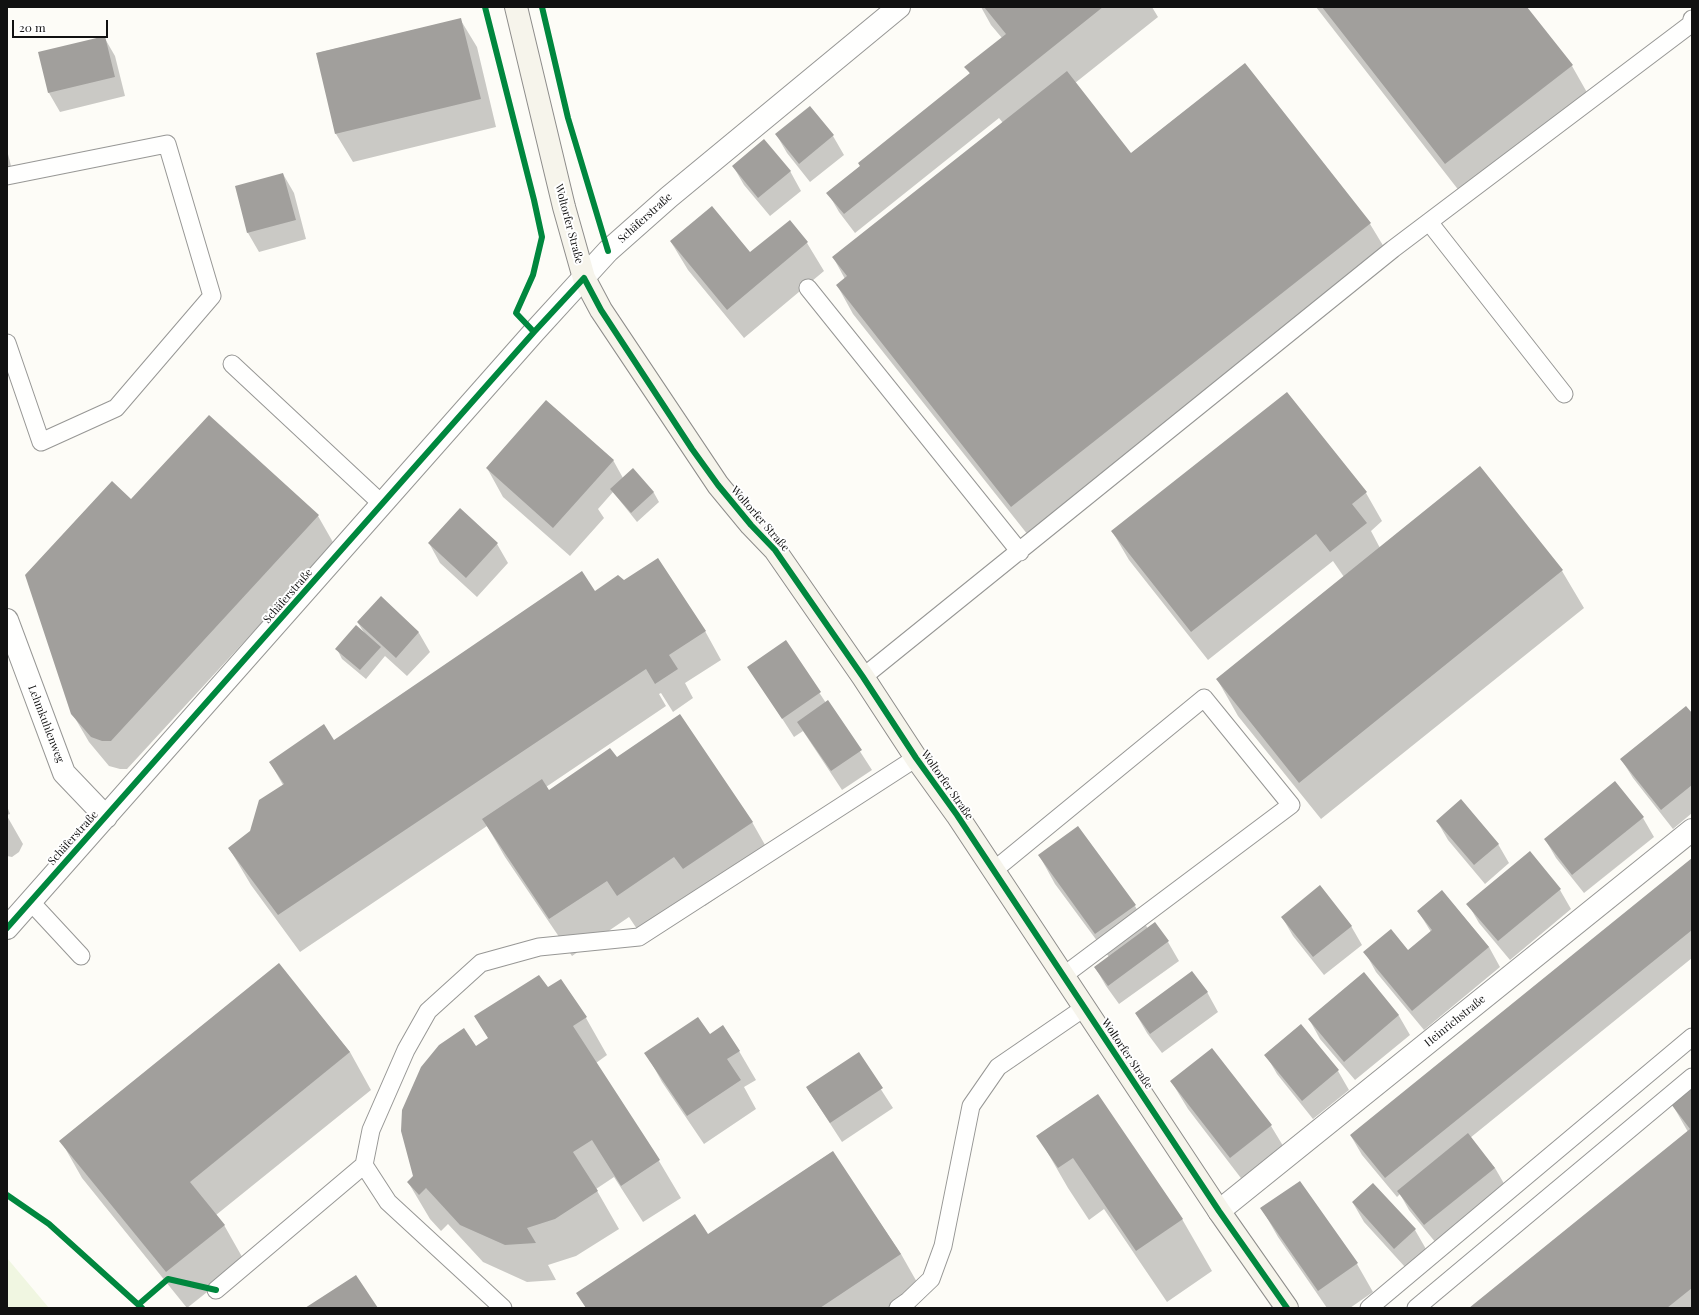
<!DOCTYPE html>
<html>
<head>
<meta charset="utf-8">
<style>
  body { margin:0 }
  #map { position:relative; width:1699px; height:1315px; overflow:hidden; background:#fdfcf7; font-family:"Playfair Display",serif }
  canvas { display:block }
  .frame { position:absolute; inset:0; border:8px solid #111; pointer-events:none }
  .scale { position:absolute; left:12px; top:20px; width:96px; height:18px; box-sizing:border-box; border:2px solid #111; border-top:0; padding-left:5px; font-size:12px; line-height:14px; white-space:nowrap; color:#111; -webkit-text-stroke:3px #fff; paint-order:stroke }
</style>
</head>
<body>
<div id="map">
<canvas width="1699" height="1315"></canvas>
<div class="frame"></div>
<div class="scale">20 m</div>
</div>
<script>
const g = document.querySelector('canvas').getContext('2d');
g.lineJoin = 'round';
function paint(path, color) {
  g.fillStyle = color;
  g.fill(path, 'evenodd');
}
function poly(rows) {
  const path = new Path2D();
  for (const r of rows) {
    path.moveTo(r[0], r[1]);
    for (let i = 2; i < r.length; i += 2) path.lineTo(r[i], r[i + 1]);
  }
  return path;
}
function strokePath(path, color, width, dash) {
  g.strokeStyle = color;
  g.lineWidth = width;
  g.lineCap = dash ? 'butt' : 'round';
  g.setLineDash(dash || []);
  g.stroke(path);
}
function drawText(font, color, halo, rows, align = 'center') {
  g.font = font + ' "Playfair Display",serif';
  g.lineWidth = 4;
  g.setLineDash([]);
  g.textBaseline = 'middle';
  g.strokeStyle = halo;
  g.fillStyle = color;
  for (const [text, x, y, turn = 0] of rows) {
    g.save();
    g.translate(x, y);
    g.rotate((+turn || 0) * Math.PI / 180);
    g.textAlign = isNaN(turn) ? turn : align;
    if (halo) g.strokeText(text, 0, 0);
    g.fillText(text, 0, 0);
    g.restore();
  }
}
const pitch = poly([
  [7,1258,49,1308,7,1308]
]);
const shadow = poly([
  [981,7,1152,7,1158,17,1075,83,1130,154,1245,64,1370,224,1387,252,1028,535,853,314,837,285,845,279,833,257,1003,123,999,118,855,233,839,212,828,193,970,74,966,67,1002,38,991,25],
  [1316,7,1526,7,1572,66,1593,103,1467,201],
  [460,19,477,47,496,127,353,162,336,134,317,53],
  [104,37,115,56,125,96,60,112,49,93,39,53],
  [810,107,833,136,844,155,810,182,787,153,776,134],
  [7,150,14,178,7,180],
  [733,166,790,171,801,191,770,216,744,185],
  [283,174,294,193,306,239,259,252,248,233,236,187],
  [790,221,807,243,824,271,744,338,688,270,671,242,750,254],
  [1287,393,1366,493,1382,521,1371,531,1380,548,1480,468,1562,571,1584,608,1321,819,1238,716,1217,679,1344,577,1333,561,1208,660,1129,560,1112,531],
  [613,460,623,478,633,469,654,493,659,502,637,522,613,492,598,509,604,518,570,556,503,497,487,468],
  [132,501,318,516,334,544,127,769,120,769,109,766,89,742,72,713],
  [429,543,497,544,508,563,477,597,440,563],
  [381,598,419,633,430,652,407,676,385,656,366,679,342,659,337,649,365,634,358,623],
  [598,598,705,631,721,660,685,683,693,698,673,712,661,693,659,694,666,706,546,787,549,791,616,759,752,822,773,859,705,906,697,894,639,932,629,917,572,956,505,857,487,826,300,952,251,885,229,848,251,832,283,785,270,762,334,741],
  [786,642,826,703,828,702,872,770,842,790,803,731,794,737,749,667],
  [1692,715,1692,813,1673,829,1633,778,1621,759],
  [7,806,10,814,7,815],
  [7,816,23,844,19,852,12,857,7,856],
  [1643,818,1654,837,1584,893,1556,858,1545,839],
  [1437,821,1498,844,1509,863,1485,884,1448,840],
  [1530,853,1560,890,1571,909,1510,960,1479,923,1468,904],
  [1039,855,1135,906,1148,929,1155,923,1168,942,1179,961,1119,1004,1106,986,1095,967,1109,957,1055,884],
  [1692,859,1692,958,1470,1138,1495,1168,1506,1187,1436,1243,1409,1210,1400,1194,1397,1197,1362,1155,1351,1136],
  [1442,891,1489,947,1500,967,1424,1030,1376,972,1365,952,1408,951,1431,932,1418,911],
  [1282,917,1351,926,1362,945,1324,975,1293,936],
  [279,965,350,1052,371,1090,216,1215,224,1225,245,1262,187,1308,82,1178,61,1141],
  [1364,974,1399,1016,1410,1035,1355,1080,1320,1039,1309,1019],
  [561,980,586,1018,607,1055,596,1063,659,1161,681,1198,643,1222,614,1177,596,1189,619,1229,576,1256,548,1265,556,1280,527,1282,483,1262,448,1224,441,1231,430,1219,408,1182,415,1176,475,1048,489,1039,476,1017,547,989],
  [1207,992,1218,1012,1162,1053,1147,1033,1136,1014],
  [1301,1026,1338,1071,1349,1090,1313,1119,1277,1074,1266,1055],
  [709,1036,739,1051,756,1080,744,1087,756,1109,704,1144,662,1082,646,1053],
  [1212,1050,1271,1126,1288,1154,1247,1186,1188,1109,1171,1081],
  [858,1054,893,1108,842,1142,807,1088],
  [1692,1088,1692,1308,1471,1308,1688,1132,1672,1104],
  [1038,1136,1182,1219,1212,1271,1167,1302,1104,1209,1089,1220,1068,1188],
  [832,1152,901,1254,922,1291,897,1308,586,1308,708,1235],
  [1353,1203,1415,1230,1426,1249,1405,1267,1364,1222],
  [1262,1209,1357,1264,1373,1292,1350,1308,1327,1308,1278,1237]
]);
const building = poly([
  [984,7,1103,7,844,214,826,193,860,166,858,163,970,73,964,67,1006,34],
  [1322,7,1527,7,1573,65,1445,164],
  [461,18,481,99,335,134,316,53],
  [105,36,115,77,48,93,38,52],
  [1245,63,1371,223,1011,507,836,285,847,276,832,257,1067,71,1131,153],
  [810,106,834,135,799,164,775,134],
  [764,139,791,171,758,198,732,166],
  [283,173,296,220,247,233,235,186],
  [712,206,750,252,790,220,808,242,727,310,670,241],
  [1287,392,1367,492,1352,504,1367,523,1330,552,1316,534,1191,632,1111,531],
  [546,400,614,460,553,528,486,468],
  [209,415,319,515,111,741,102,741,91,737,71,714,25,575,112,481,131,499],
  [1480,466,1563,570,1299,783,1216,679],
  [633,468,654,492,631,513,610,489],
  [460,508,498,543,466,578,428,543],
  [658,558,706,631,669,655,678,669,655,684,646,669,278,915,228,848,250,831,259,800,284,784,269,762,324,724,334,740,582,571,595,591,618,575,624,580],
  [381,596,419,632,396,658,357,622],
  [356,625,381,647,360,670,335,649],
  [786,640,821,692,782,719,747,667],
  [828,700,862,750,831,771,797,722],
  [1686,706,1692,713,1692,785,1661,810,1620,759],
  [680,714,753,822,683,869,674,857,617,896,607,881,549,919,482,819,542,779,549,790,610,748,617,757],
  [1615,781,1644,817,1572,875,1544,839],
  [1461,799,1499,844,1474,865,1436,821],
  [1078,826,1136,905,1095,934,1038,855],
  [1530,851,1561,889,1498,941,1466,904],
  [1692,858,1692,930,1385,1178,1350,1135],
  [1320,885,1352,926,1313,957,1281,917],
  [1442,890,1489,947,1412,1011,1363,952,1391,929,1408,950,1432,930,1417,911],
  [1155,922,1169,941,1108,986,1094,967],
  [279,963,350,1052,190,1182,225,1225,166,1272,59,1141],
  [1192,971,1208,992,1150,1034,1135,1013],
  [1364,972,1399,1015,1344,1062,1308,1019],
  [539,975,548,987,561,979,587,1017,573,1026,660,1160,621,1186,592,1140,573,1152,598,1191,555,1219,527,1228,536,1243,505,1245,460,1225,426,1188,419,1195,407,1182,413,1176,401,1131,402,1110,421,1067,439,1045,464,1028,476,1046,488,1038,474,1016],
  [698,1017,710,1034,723,1025,740,1051,727,1059,741,1080,687,1116,644,1053],
  [1301,1024,1339,1070,1302,1101,1264,1055],
  [1212,1048,1272,1125,1230,1158,1170,1081],
  [859,1052,883,1088,830,1123,806,1087],
  [1692,1087,1692,1288,1667,1308,1469,1308,1690,1129,1671,1104],
  [1098,1094,1183,1219,1136,1251,1073,1158,1058,1168,1036,1136],
  [1468,1133,1495,1168,1424,1225,1397,1191],
  [833,1151,901,1254,820,1308,586,1308,576,1293,695,1214,708,1234],
  [1300,1181,1358,1263,1318,1291,1260,1208],
  [1373,1183,1416,1229,1394,1249,1352,1202],
  [356,1275,378,1308,305,1308]
]);
const lane = poly([
  [7,176,167,144,212,296,116,408,41,442,7,343],
  [1429,222,1564,394],
  [808,288,1020,552],
  [232,364,382,504],
  [863,677,1393,249,1691,24,1692,19],
  [993,871,1204,698,1291,805,1063,976],
  [30,901,81,956],
  [216,1290,364,1165],
  [503,1308,388,1202,364,1165,371,1130,406,1050,428,1011,481,963,539,947,639,937,916,758],
  [898,1308,908,1301,931,1279,943,1246,971,1106,998,1067,1084,1008],
  [1369,1308,1692,1037],
  [1416,1308,1692,1077]
]);
const street = poly([
  [7,620,64,773,106,817],
  [7,928,534,332,608,251,669,197,899,7],
  [1219,1211,1692,830]
]);
const secondary = poly([
  [516,7,564,207,584,278,601,310,718,485,751,525,775,550,863,677,916,758,957,815,1219,1211,1287,1308]
]);
const cycleway = poly([
  [485,7,534,200,542,237,533,275,516,313,534,332],
  [542,7,568,118,608,251],
  [7,928,534,332,584,278,601,310,692,449,718,485,751,525,775,550,863,677,916,758,957,815,1219,1211,1287,1308],
  [7,1195,49,1224,142,1308],
  [139,1304,168,1279,216,1290]
]);
const streetNames = [
  ["Schäferstraße",645,218,-42],
  ["Woltorfer Straße",569,224,75],
  ["Woltorfer Straße",760,519,49],
  ["Schäferstraße",288,596,-49],
  ["Lehmkuhlenweg",46,724,69],
  ["Woltorfer Straße",947,785,55],
  ["Schäferstraße",73,838,-48],
  ["Heinrichstraße",1455,1021,-39],
  ["Woltorfer Straße",1127,1054,56]
];
paint(pitch, '#f0f6e1');
paint(shadow, '#0003');
paint(building, '#a19f9c');
strokePath(lane, '#979795', 19);
strokePath(street, '#979795', 24);
strokePath(secondary, '#8e8d8b', 24);
strokePath(lane, '#fffffe', 17);
strokePath(street, '#fffffe', 22);
strokePath(secondary, '#f6f4eb', 22);
strokePath(cycleway, '#00873e', 6);
drawText('11px', '#111', '#fff', streetNames);
</script>
</body>
</html>
